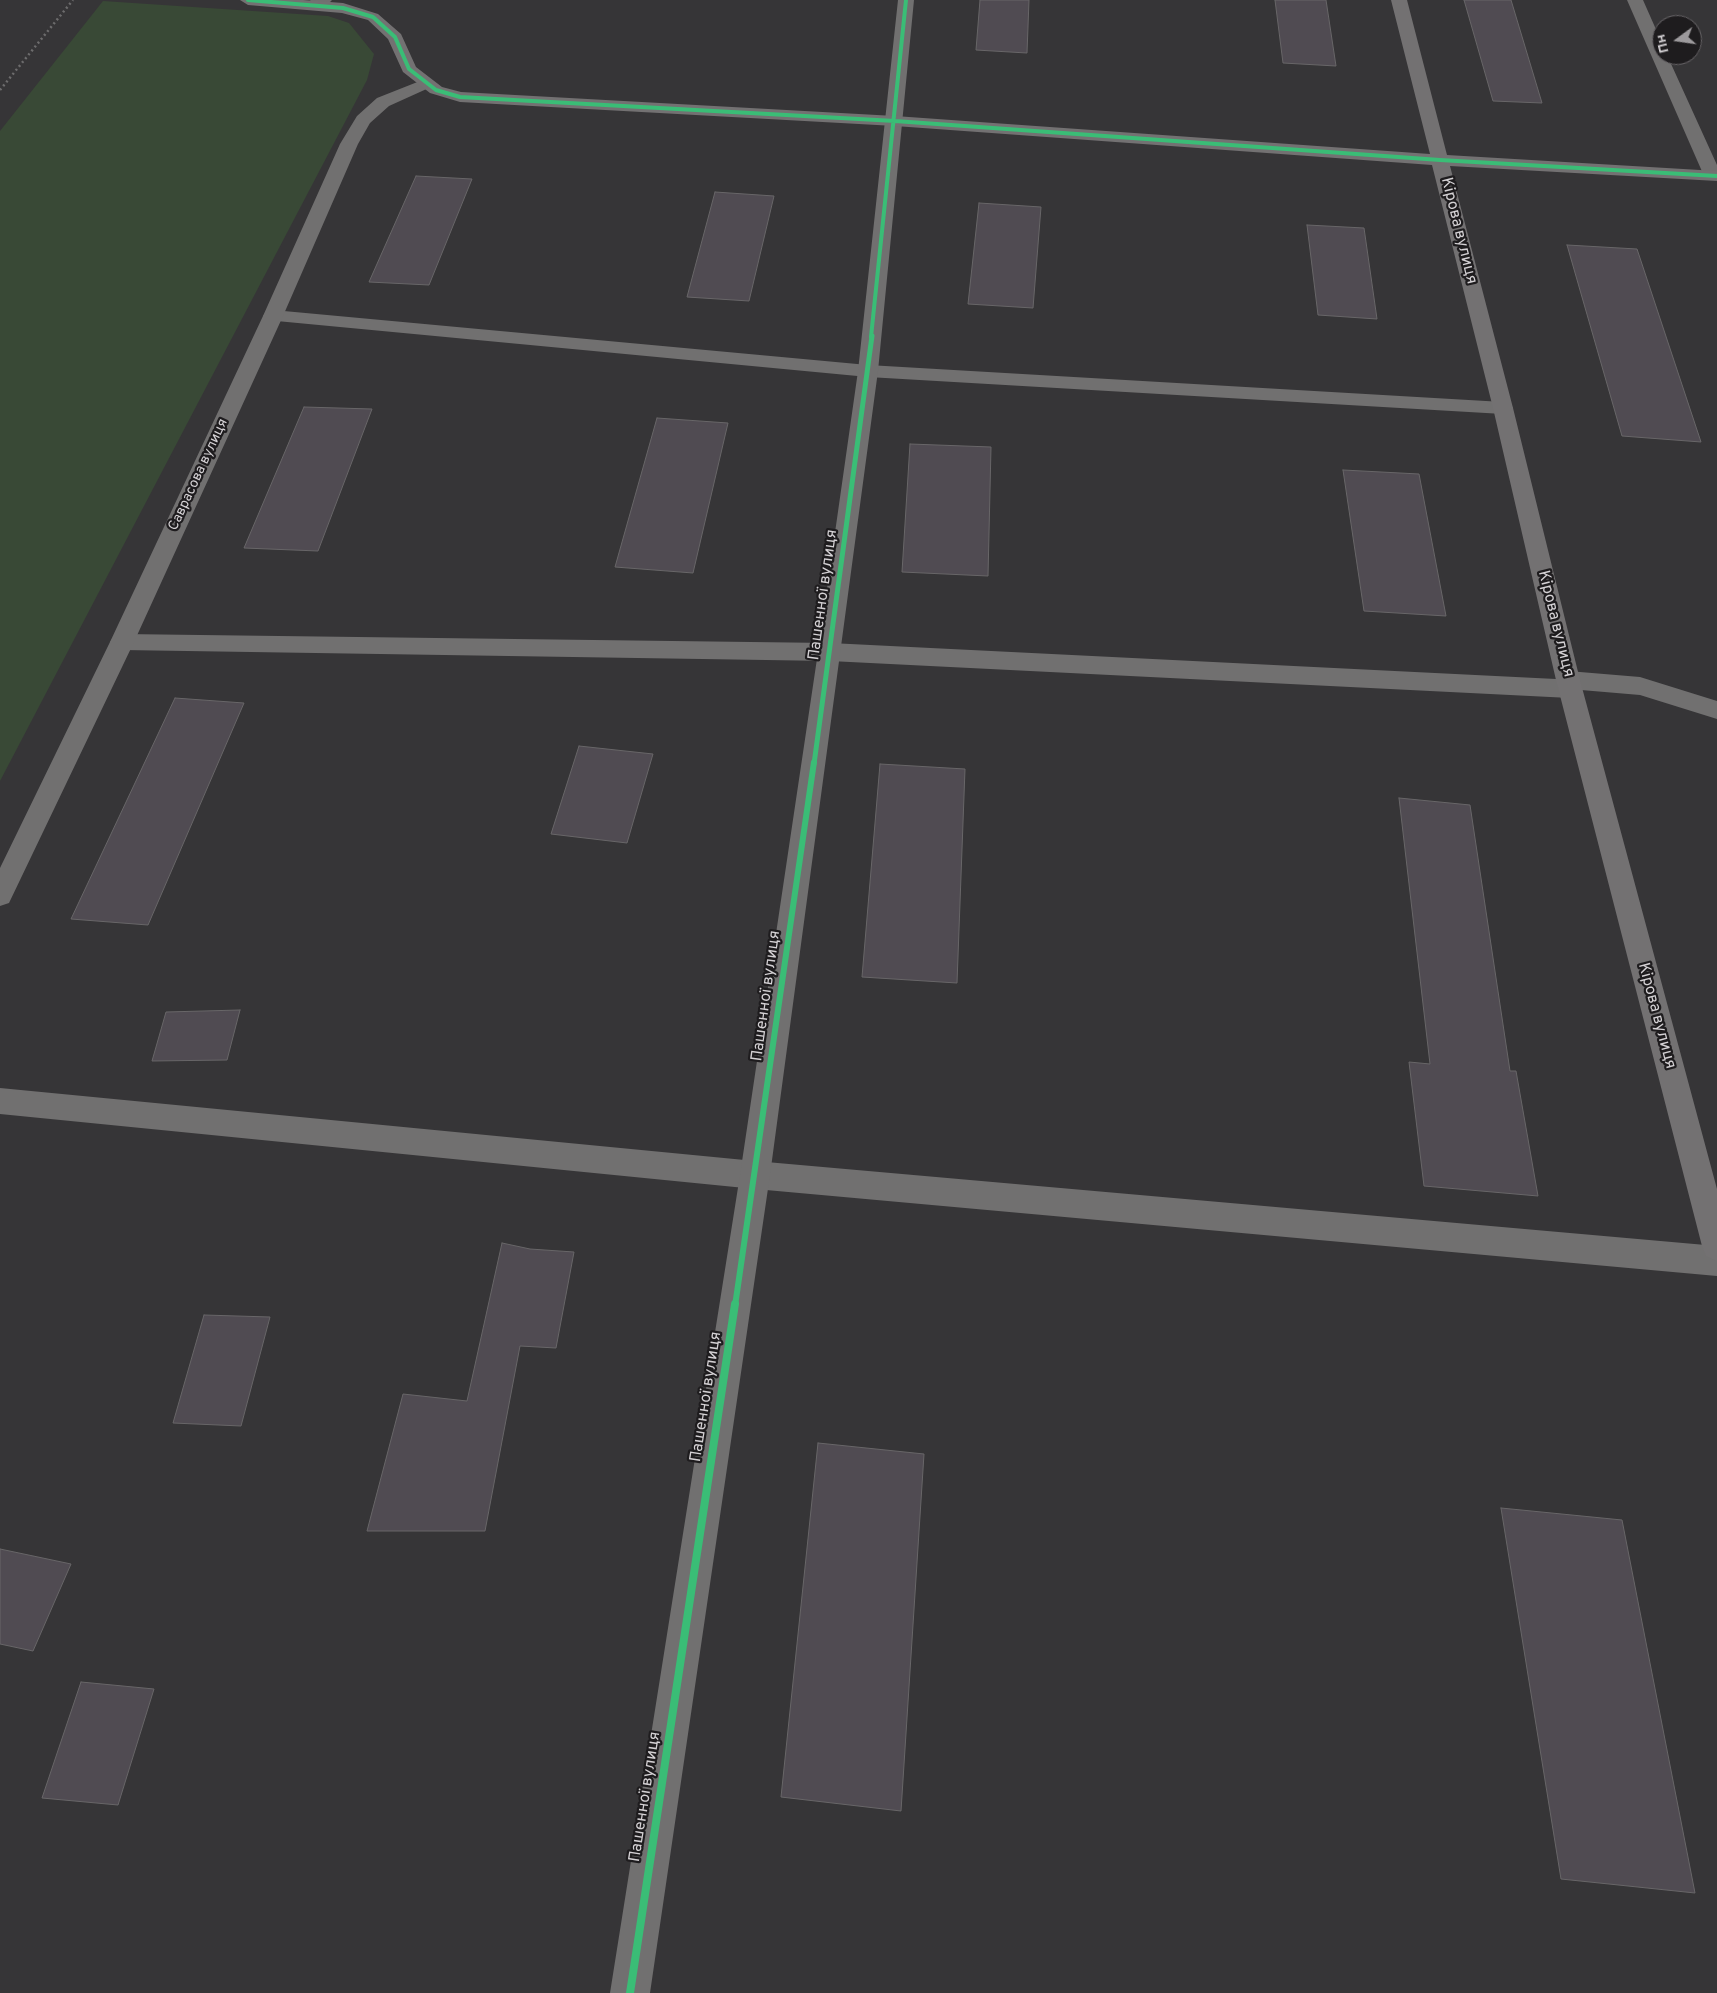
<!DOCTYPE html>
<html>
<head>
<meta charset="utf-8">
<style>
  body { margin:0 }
  #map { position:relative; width:1717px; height:1993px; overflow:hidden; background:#363537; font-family:Overpass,sans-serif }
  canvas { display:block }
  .north { position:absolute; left:1652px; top:15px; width:50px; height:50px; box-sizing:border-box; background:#1e1c1e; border:1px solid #676467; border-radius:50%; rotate:256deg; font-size:14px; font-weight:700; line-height:20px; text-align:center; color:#d4d1d4 }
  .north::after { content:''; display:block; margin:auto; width:18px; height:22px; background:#9d9a9d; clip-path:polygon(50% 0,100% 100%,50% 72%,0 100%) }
</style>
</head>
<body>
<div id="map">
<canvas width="1717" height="1993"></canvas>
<div class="north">Пн</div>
</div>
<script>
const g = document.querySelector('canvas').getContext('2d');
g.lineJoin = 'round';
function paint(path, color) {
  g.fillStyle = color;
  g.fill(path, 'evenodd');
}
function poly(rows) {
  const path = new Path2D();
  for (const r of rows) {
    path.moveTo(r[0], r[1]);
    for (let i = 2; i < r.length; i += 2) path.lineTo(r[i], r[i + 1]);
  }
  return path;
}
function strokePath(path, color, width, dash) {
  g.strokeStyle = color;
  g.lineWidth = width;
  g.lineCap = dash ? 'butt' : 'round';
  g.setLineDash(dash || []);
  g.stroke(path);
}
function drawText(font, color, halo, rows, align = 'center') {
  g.font = font + ' Overpass,sans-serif';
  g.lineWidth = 4.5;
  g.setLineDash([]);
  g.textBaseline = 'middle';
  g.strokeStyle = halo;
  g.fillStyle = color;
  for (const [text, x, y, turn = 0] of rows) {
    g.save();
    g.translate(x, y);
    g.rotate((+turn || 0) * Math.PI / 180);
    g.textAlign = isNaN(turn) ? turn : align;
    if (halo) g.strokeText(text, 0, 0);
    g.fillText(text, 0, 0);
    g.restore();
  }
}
const green = poly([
  [103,1,328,16,349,23,374,54,367,80,0,781,0,131]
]);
const building = poly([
  [980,0,1029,0,1027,53,976,50,980,0],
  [1275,0,1326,0,1336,66,1283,63,1275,0],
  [1464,0,1511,0,1542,103,1493,101,1464,0],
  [416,176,472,179,429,285,369,282,416,176],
  [715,192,774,196,749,301,687,297,715,192],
  [979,203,1041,207,1033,308,968,304,979,203],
  [1307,225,1364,228,1377,319,1318,315,1307,225],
  [1567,245,1637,249,1701,442,1622,436,1567,245],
  [304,407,372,409,318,551,244,548,304,407],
  [657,418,728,423,693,573,615,567,657,418],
  [910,444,991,447,988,576,902,572,910,444],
  [1343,470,1419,474,1446,616,1364,611,1343,470],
  [175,698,244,703,148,925,71,919,175,698],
  [579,746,653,754,627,843,551,834,579,746],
  [880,764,965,769,957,983,862,977,880,764],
  [1399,798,1470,805,1510,1071,1516,1071,1538,1196,1424,1186,1409,1062,1430,1064,1399,798],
  [240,1010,227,1060,152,1061,166,1012,240,1010],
  [502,1243,530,1249,574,1252,556,1348,520,1346,485,1531,367,1531,403,1394,467,1401,502,1243],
  [204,1315,270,1317,241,1426,173,1423,204,1315],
  [818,1443,924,1454,901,1811,781,1797,818,1443],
  [1501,1508,1622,1520,1695,1893,1561,1879,1501,1508],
  [0,1549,71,1564,33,1651,0,1644,0,1549],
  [81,1682,154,1689,118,1805,42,1798,81,1682]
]);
const lane = poly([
  [311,0,332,0,329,3,312,10,304,5,311,0],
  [1627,0,1643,0,1662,43,1662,55,1667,55,1717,165,1717,180,1707,180,1704,176,1627,0],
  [273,310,868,365,1503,402,1510,403,1513,408,1510,413,1503,414,868,377,266,320,263,316,266,312,273,310],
  [122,634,830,643,1556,679,1560,674,1568,671,1640,677,1717,701,1717,719,1640,695,1581,690,1578,695,1570,698,830,661,122,650,114,648,110,642,114,636,122,634],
  [0,1088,755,1161,1717,1246,1717,1276,755,1189,0,1114,0,1088]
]);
const street = poly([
  [898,0,914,0,878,371,770,1175,650,1993,610,1993,740,1175,818,652,858,371,898,0],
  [425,79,431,81,433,84,431,87,389,106,370,123,358,144,283,316,134,642,9,903,0,906,0,868,110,642,263,316,340,144,357,116,377,98,425,79]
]);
const secondary = poly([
  [240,0,303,0,343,3,378,14,401,34,416,67,442,87,461,92,895,116,1430,154,1391,0,1407,0,1447,155,1717,171,1717,181,1450,166,1513,408,1580,680,1717,1189,1717,1261,1706,1256,1702,1246,1556,680,1493,408,1432,165,895,126,460,102,430,93,403,72,388,39,368,20,342,13,248,5,240,0]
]);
const rail = poly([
  [0,90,73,0]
]);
const cyclewayFar3 = poly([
  [248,0,343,8,373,17,395,37,409,69,436,90,460,97,895,121,1440,160,1717,176],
  [871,337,906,0]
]);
const cyclewayFar2 = poly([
  [814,764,872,336]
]);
const cyclewayFar1 = poly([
  [735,1306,814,762]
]);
const cycleway = poly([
  [630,1993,735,1304]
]);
const farStreetnames = [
  ["Саврасова вулиця",199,475,-65]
];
const streetNames = [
  ["Кірова вулиця",1458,231,76],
  ["Пашенної вулиця",824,595,-82],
  ["Кірова вулиця",1555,624,76],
  ["Пашенної вулиця",767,996,-82],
  ["Кірова вулиця",1656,1016,75],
  ["Пашенної вулиця",707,1397,-81],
  ["Пашенної вулиця",646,1797,-81]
];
paint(green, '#394936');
paint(building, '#504b52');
strokePath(building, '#686668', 1);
paint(lane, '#717070');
paint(street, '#717070');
paint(secondary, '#737172');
strokePath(rail, '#6d6c6d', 2.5, [2, 3]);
strokePath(cyclewayFar3, '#3abd76', 4);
strokePath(cyclewayFar2, '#3abd76', 5);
strokePath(cyclewayFar1, '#3abd76', 6);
strokePath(cycleway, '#3abd76', 8);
drawText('14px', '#d4d1d4', '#1e1c1e', farStreetnames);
drawText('16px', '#d4d1d4', '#1e1c1e', streetNames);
</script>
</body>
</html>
